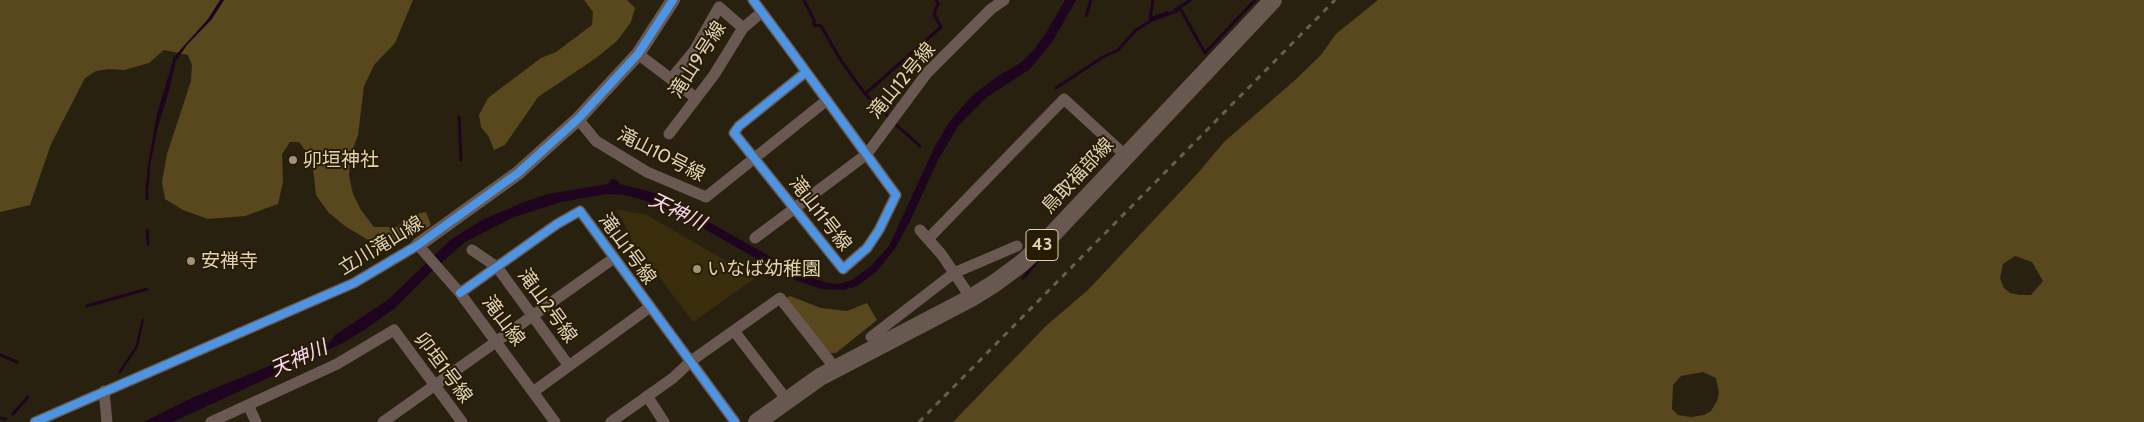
<!DOCTYPE html>
<html>
<head>
<meta charset="utf-8">
<style>
  body { margin:0 }
  canvas { display:block; background:#282110 }
</style>
</head>
<body>
<canvas width="2144" height="422"></canvas>
<script>
const g = document.querySelector('canvas').getContext('2d');
g.lineJoin = 'round';
function paint(path, color) {
  g.fillStyle = color;
  g.fill(path, 'evenodd');
}
function poly(rows) {
  const path = new Path2D();
  for (const r of rows) {
    path.moveTo(r[0], r[1]);
    for (let i = 2; i < r.length; i += 2) path.lineTo(r[i], r[i + 1]);
  }
  return path;
}
function strokePath(path, color, width, dash) {
  g.strokeStyle = color;
  g.lineWidth = width;
  g.lineCap = dash ? 'butt' : 'round';
  g.setLineDash(dash || []);
  g.stroke(path);
}
function drawText(font, color, halo, rows, align = 'center') {
  g.font = font + ' Cabin,"Noto Sans JP",sans-serif';
  g.lineWidth = 4;
  g.setLineDash([]);
  g.textBaseline = 'middle';
  g.strokeStyle = halo;
  g.fillStyle = color;
  for (const [text, x, y, turn = 0] of rows) {
    g.save();
    g.translate(x, y);
    g.rotate((+turn || 0) * Math.PI / 180);
    g.textAlign = isNaN(turn) ? turn : align;
    if (halo) g.strokeText(text, 0, 0);
    g.fillText(text, 0, 0);
    g.restore();
  }
}
const built = poly([
  [615,209,647,215,755,278,693,322,631,239,624,222]
]);
const green = poly([
  [0,0,413,0,395,43,374,65,364,86,358,135,350,157,349,176,353,194,361,210,374,227,397,227,412,215,426,212,431,225,406,240,394,241,368,240,345,226,328,212,316,195,312,159,299,142,290,142,282,154,283,182,278,204,245,216,208,219,183,210,165,199,162,182,167,154,191,81,192,65,188,55,164,50,149,63,124,70,109,69,96,71,85,78,51,144,30,205,0,212],
  [584,0,627,0,635,8,631,22,617,41,596,58,538,97,505,145,494,150,489,137,481,127,479,115,488,98,541,58,556,52,592,25,593,12],
  [1378,0,2144,0,2144,422,953,422,1046,326,1088,290,1199,172,1224,142,1294,81,1321,55,1336,34],
  [2015,256,2032,262,2043,281,2031,295,2020,295,2010,293,2004,288,2000,278,2003,264],
  [1703,372,1716,378,1719,393,1717,401,1711,411,1704,415,1691,417,1678,415,1672,409,1673,385,1681,376],
  [790,296,821,308,847,311,867,303,877,320,836,353,830,353,786,298]
]);
const water = poly([
  [220,0,224,0,212,19,187,45,176,61,169,91,158,126,150,166,149,187,146,187,148,164,157,114,174,57,208,19],
  [1065,0,1076,0,1053,41,1030,69,987,97,959,125,938,160,911,219,895,249,876,272,857,286,844,290,821,289,792,279,673,211,643,200,624,195,606,194,561,202,514,217,465,242,431,272,395,308,366,329,341,344,173,422,143,422,194,397,269,366,289,356,314,349,330,342,335,335,389,299,449,241,482,220,522,203,548,194,608,184,612,179,617,180,620,184,659,194,805,276,829,283,839,284,852,280,870,267,889,246,935,146,950,121,973,95,999,75,1019,64,1032,52,1046,33],
  [142,318,144,319,138,347,120,374,118,373,136,345]
]);
const stream = poly([
  [804,0,814,20,814,25,821,26,840,59,865,94,887,115],
  [1153,0,1150,19,1167,13],
  [1175,10,1191,0],
  [1181,10,1205,53,1255,0],
  [1086,16,1091,0],
  [1056,88,1103,57,1118,50,1136,30,1152,20,1177,11],
  [865,94,941,27,934,14,938,3,936,0],
  [459,117,461,160],
  [894,123,920,146],
  [147,199,147,183],
  [147,230,148,244],
  [1023,278,1042,256],
  [87,306,147,289],
  [0,355,17,362],
  [13,414,28,397],
  [0,418,6,419]
]);
const minor = poly([
  [753,0,788,47,896,195,879,230,867,248,843,269,734,133,739,126,806,72],
  [743,28,762,12],
  [638,54,696,98],
  [578,119,596,141,647,172,706,197,827,100],
  [669,134,714,75,743,28,719,7,694,51,671,79],
  [920,230,942,255,971,298],
  [755,238,867,154,927,73,991,9,1004,0],
  [928,239,1064,99,1126,156],
  [472,250,497,267,569,366],
  [460,293,557,224,580,211,735,422],
  [734,331,787,400],
  [871,337,954,273,1017,246],
  [104,391,107,422],
  [533,392,650,307],
  [647,396,664,422],
  [248,405,256,422],
  [35,422,354,283,418,245,460,293,555,422],
  [211,422,337,364,394,330,462,422],
  [383,422,614,258],
  [611,422,673,378,691,361,780,298,835,368]
]);
const tertiary = poly([
  [418,245,518,173,578,119,638,54,673,0]
]);
const primary = poly([
  [757,422,820,377,971,298,995,283,1022,263,1048,239,1273,0]
]);
const rail = poly([
  [919,422,1335,0]
]);
const cycleway = poly([
  [753,0,788,47,896,195,879,230,867,248,843,269,734,133,739,126,806,72],
  [460,293,557,224,580,211,735,422],
  [35,422,354,283,418,245,518,173,578,119,638,54,673,0]
]);
const markers = [
  [293,160,5,"#9f947b"],
  [191,261,5,"#9f947b"],
  [697,269,5,"#9f947b"]
];
const shields = [
  [1042,245,32]
];
const shieldNames = [
  ["43",1042,245]
];
const streetNames = [
  ["滝山9号線",698,60,-57],
  ["滝山12号線",902,81,-50],
  ["滝山10号線",661,155,27],
  ["鳥取福部線",1078,176,-47],
  ["滝山11号線",820,214,52],
  ["立川滝山線",381,246,-31],
  ["滝山1号線",627,249,54],
  ["滝山2号線",547,306,54],
  ["滝山線",503,321,53],
  ["卯垣1号線",443,368,53]
];
const poiNames = [
  ["卯垣神社",303,160],
  ["安禅寺",201,261],
  ["いなば幼稚園",707,269]
];
const waterNames = [
  ["天神川",677,212,26],
  ["天神川",299,359,-24]
];
paint(built, '#3a2d0b');
paint(green, '#59481e');
paint(water, '#1e041e');
strokePath(stream, '#1e041e', 3);
strokePath(minor, '#6a5952', 11);
strokePath(tertiary, '#6a5952', 14);
strokePath(primary, '#69584f', 18);
strokePath(rail, '#695c53', 3, [6, 6]);
strokePath(cycleway, '#4d94e3', 8);
for (const [x, y, r, color] of markers) {
  const dot = new Path2D();
  dot.arc(x, y, r, 0, 2 * Math.PI);
  g.fillStyle = color;
  g.fill(dot);
  strokePath(dot, '#281c00', 2);
}
for (const [x, y, w] of shields) {
  const box = new Path2D();
  box.roundRect(x - w / 2, y - 15.5, w, 31, 4);
  g.fillStyle = '#281c00';
  g.fill(box);
  strokePath(box, '#dfd2b5', 1);
}
drawText('bold 18px', '#dfd2b5', null, shieldNames);
drawText('19px', '#dfd2b5', '#281c00', streetNames);
drawText('19px', '#dfd2b5', '#281c00', poiNames, 'left');
drawText('italic 20px', '#f9d6f8', '#281c00', waterNames);
</script>
</body>
</html>
